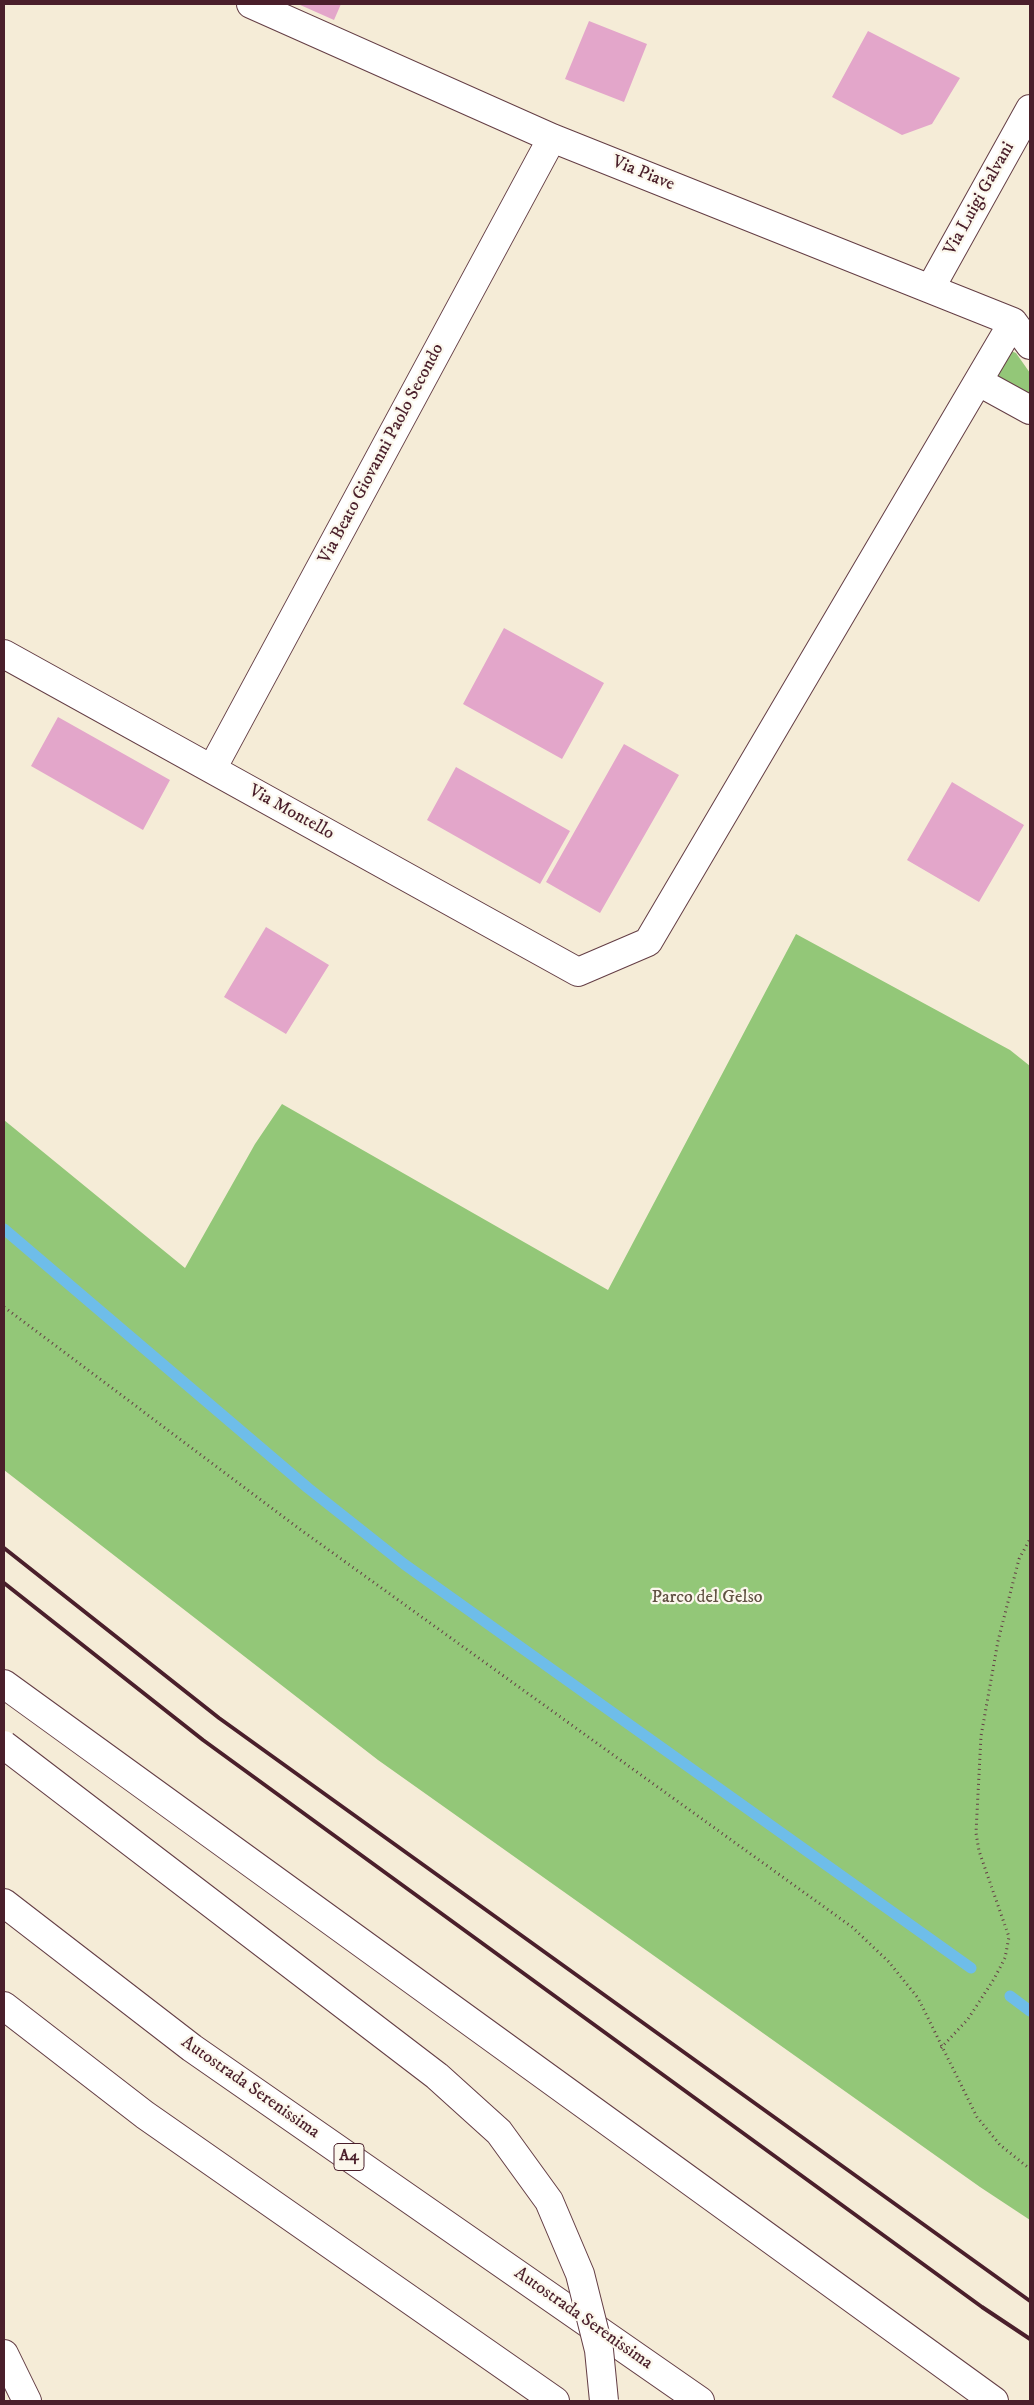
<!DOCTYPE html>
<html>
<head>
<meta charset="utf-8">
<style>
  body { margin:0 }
  #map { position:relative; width:1034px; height:2405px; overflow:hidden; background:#f5ecd7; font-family:"IM FELL DW Pica",serif }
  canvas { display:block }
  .frame { position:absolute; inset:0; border:5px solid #4a1f2b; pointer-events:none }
</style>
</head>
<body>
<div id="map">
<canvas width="1034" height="2405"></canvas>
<div class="frame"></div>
</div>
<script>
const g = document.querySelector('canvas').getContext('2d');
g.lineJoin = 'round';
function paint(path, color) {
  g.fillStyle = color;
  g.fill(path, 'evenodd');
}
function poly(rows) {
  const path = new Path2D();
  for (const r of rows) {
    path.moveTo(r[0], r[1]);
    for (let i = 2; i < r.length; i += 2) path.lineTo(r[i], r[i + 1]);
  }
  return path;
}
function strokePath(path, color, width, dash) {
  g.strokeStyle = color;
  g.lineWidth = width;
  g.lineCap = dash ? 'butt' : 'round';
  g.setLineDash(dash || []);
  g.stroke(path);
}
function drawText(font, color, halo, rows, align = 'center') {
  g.font = font + ' "IM FELL DW Pica",serif';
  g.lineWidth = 4.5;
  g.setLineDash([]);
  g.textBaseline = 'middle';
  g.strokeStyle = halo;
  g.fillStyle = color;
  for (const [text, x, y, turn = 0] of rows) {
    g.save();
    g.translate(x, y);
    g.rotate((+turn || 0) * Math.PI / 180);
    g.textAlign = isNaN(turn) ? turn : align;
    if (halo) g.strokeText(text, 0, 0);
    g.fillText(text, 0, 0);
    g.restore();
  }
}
const green = poly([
  [1011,351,1016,353,1030,373,1030,404,995,379],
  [796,934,1010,1050,1030,1066,1030,2220,980,2187,378,1760,4,1470,4,1120,185,1268,255,1144,282,1104,608,1290]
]);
const stream = poly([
  [4,1229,308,1488,404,1564,971,1968],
  [1010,1996,1030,2011]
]);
const building = poly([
  [298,4,341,4,334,20],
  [589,21,647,44,624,102,565,79],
  [868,31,960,78,932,124,902,135,832,97],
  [504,628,604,683,562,759,463,704],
  [58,717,170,780,143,830,31,766],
  [624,744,679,775,600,913,546,882],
  [456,767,570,831,540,884,427,820],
  [952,782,1024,825,979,902,907,860],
  [266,927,329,965,286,1034,224,997]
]);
const path = poly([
  [4,1307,301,1530,852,1927,888,1961,918,1998,977,2117,1000,2145,1030,2169],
  [941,2048,968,2019,994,1979,1005,1958,1009,1937,979,1851,976,1833,981,1736,998,1641,1019,1559,1030,1539]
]);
const minor = poly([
  [251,4,552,138,1013,322,1030,345],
  [930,289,1030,109],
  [979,382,1030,410],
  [4,654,578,972,648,942,1013,322],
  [212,769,552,138]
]);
const highway = poly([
  [4,1684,994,2401],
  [4,1903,192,2048,700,2401],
  [4,2006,145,2115,555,2401],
  [4,2354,27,2401]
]);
const rail = poly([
  [4,1548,219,1718,1030,2301],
  [4,1583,203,1740,982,2307,1030,2339]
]);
const highwayBridge = poly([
  [4,1745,437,2076,499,2132,549,2201,580,2274,599,2350,604,2401]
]);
const shields = [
  [349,2157,30]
];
const shieldNames = [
  ["A4",349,2157]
];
const streetNames = [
  ["Via Piave",643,174,22],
  ["Via Luigi Galvani",980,199,-61],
  ["Via Beato Giovanni Paolo Secondo",382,454,-62],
  ["Via Montello",291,813,29],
  ["Autostrada Serenissima",250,2088,35],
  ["Autostrada Serenissima",583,2319,35]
];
const parkNames = [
  ["Parco del Gelso",707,1598]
];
paint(green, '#93c778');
strokePath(stream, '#6ebde9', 11);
paint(building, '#e3a6ca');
strokePath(minor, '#643e45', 30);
strokePath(highway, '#643e45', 30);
strokePath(path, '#643e45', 3, [1, 4]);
strokePath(minor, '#fff', 28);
strokePath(highway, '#fff', 28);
strokePath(rail, '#4a1f2b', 4);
strokePath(highwayBridge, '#643e45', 30, []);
strokePath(highwayBridge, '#fff', 28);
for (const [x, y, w] of shields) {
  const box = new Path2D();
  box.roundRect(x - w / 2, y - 13.5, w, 27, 4);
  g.fillStyle = '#fbf7ec';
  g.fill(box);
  strokePath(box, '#4a1f2b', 1);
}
drawText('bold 16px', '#4a1f2b', null, shieldNames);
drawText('18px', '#4a1f2b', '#fbf7ec', streetNames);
drawText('18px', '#605142', '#fbf7ec', parkNames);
</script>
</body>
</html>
